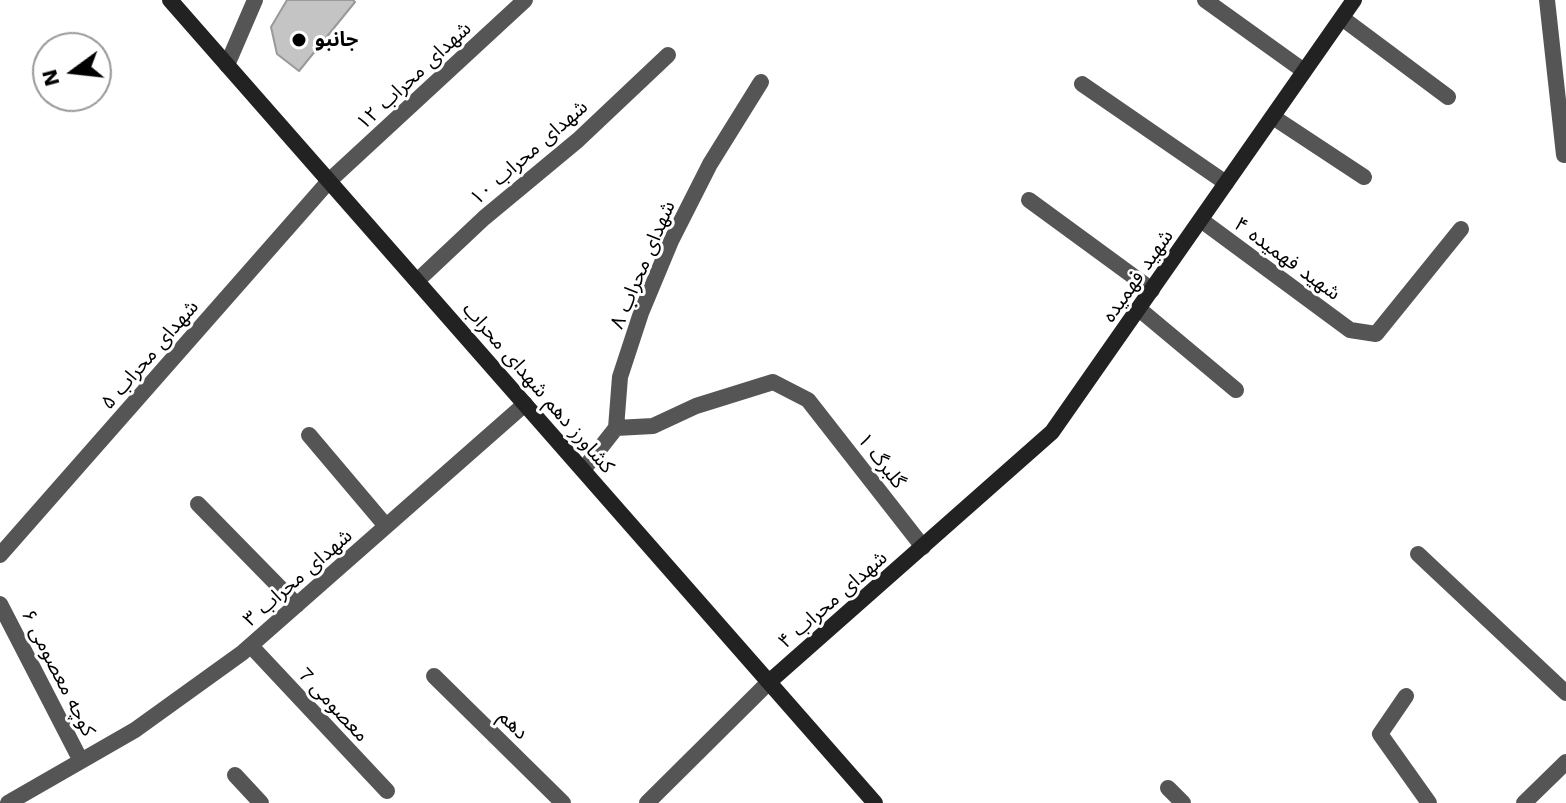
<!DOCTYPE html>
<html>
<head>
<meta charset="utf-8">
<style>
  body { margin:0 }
  #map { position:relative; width:1566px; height:803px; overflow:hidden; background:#fff; font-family:"Work Sans",sans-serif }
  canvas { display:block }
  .north { position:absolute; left:32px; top:32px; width:80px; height:80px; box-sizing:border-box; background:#fff; border:2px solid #999; border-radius:50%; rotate:255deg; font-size:22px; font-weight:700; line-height:32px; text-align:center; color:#000 }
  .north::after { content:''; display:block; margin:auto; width:28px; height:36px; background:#000; clip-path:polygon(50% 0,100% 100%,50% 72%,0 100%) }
</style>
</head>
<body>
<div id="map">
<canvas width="1566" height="803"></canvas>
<div class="north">N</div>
</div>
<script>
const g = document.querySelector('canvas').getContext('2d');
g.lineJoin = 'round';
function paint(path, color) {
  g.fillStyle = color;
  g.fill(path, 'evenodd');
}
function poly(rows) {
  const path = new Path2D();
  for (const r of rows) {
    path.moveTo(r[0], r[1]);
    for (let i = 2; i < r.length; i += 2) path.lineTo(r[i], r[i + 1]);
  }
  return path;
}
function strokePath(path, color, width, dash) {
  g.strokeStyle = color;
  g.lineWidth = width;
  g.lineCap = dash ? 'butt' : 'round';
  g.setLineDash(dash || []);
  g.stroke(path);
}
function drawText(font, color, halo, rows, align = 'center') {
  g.font = font + ' "Work Sans","Noto Sans Arabic",sans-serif';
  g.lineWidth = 6;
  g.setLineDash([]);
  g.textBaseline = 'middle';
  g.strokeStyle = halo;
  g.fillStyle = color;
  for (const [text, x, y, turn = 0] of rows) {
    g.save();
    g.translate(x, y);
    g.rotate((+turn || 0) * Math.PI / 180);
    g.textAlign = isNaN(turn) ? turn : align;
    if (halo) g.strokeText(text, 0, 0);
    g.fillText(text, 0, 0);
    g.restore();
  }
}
const building = poly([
  [287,0,353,0,355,2,299,71,277,54,271,27,287,0]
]);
const street = poly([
  [1205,0,1304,71],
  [1547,0,1564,155],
  [1342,18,1448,97],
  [227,65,255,0],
  [1082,84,1226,183],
  [1273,117,1364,177],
  [1029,200,1152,290],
  [1201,220,1350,330,1376,334,1461,229],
  [417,281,484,218,578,140,668,55],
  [1139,309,1236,390],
  [616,428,653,426,696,406,773,382,808,400,923,547],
  [309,435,386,526],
  [583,470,616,428,620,377,641,313,671,241,710,164,761,82],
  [198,504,297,605],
  [1418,554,1566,693],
  [0,555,329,181,525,0],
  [0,604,81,761],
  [251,646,387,791],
  [434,676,563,803],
  [1406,696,1380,734,1429,803],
  [235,775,261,803],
  [1168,788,1183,803],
  [8,803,135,730,242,653,525,404],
  [647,803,769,682],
  [1524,803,1566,762]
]);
const secondary = poly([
  [170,0,875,803],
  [769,682,1052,432,1354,0]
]);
const markers = [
  [299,40,8,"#000"]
];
const poiNames = [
  ["جانبو",315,40]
];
const streetNames = [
  ["شهدای محراب ۱۲",414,76,-43],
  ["شهدای محراب ۱۰",529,153,-41],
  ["شهید فهمیده ۴",1287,259,36],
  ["شهدای محراب ۸",643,265,-67],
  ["شهید فهمیده",1138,276,-55],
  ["شهدای محراب ۵",150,355,-49],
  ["کشاورز دهم شهدای محراب",538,388,49],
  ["گلبرگ ۱",881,461,52],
  ["شهدای محراب ۳",298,578,-41],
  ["شهدای محراب ۴",833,600,-41],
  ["کوچه معصومی ۶",58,673,63],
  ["معصومی 7",333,705,47],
  ["دهم",513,725,45]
];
paint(building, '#c4c4c4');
strokePath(building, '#999', 2);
strokePath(street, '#555', 16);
strokePath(secondary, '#222', 16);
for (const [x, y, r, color] of markers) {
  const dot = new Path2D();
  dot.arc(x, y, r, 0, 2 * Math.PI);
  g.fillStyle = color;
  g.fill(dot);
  strokePath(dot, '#fff', 3);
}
drawText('bold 20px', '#000', '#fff', poiNames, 'left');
drawText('20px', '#000', '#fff', streetNames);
</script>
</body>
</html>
